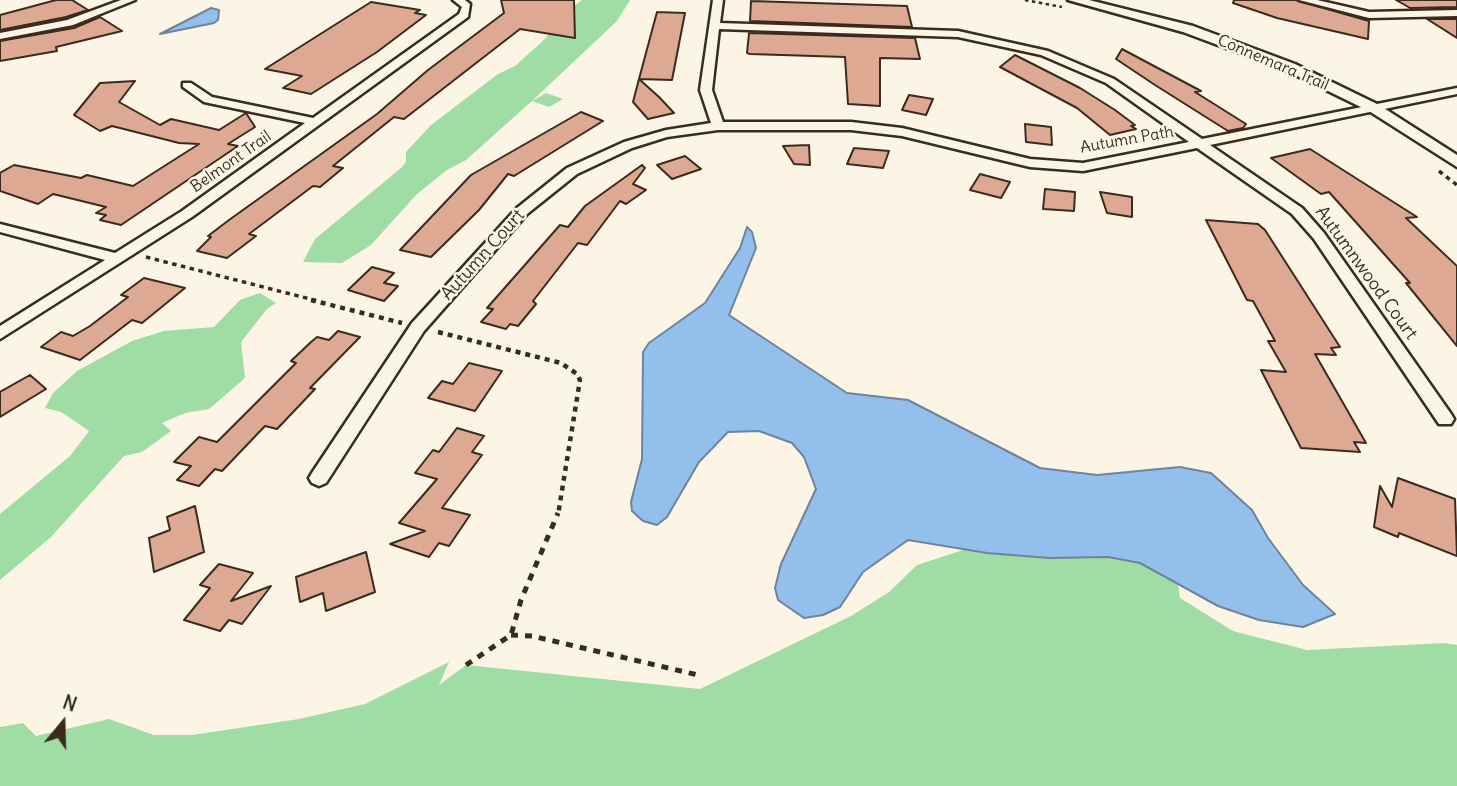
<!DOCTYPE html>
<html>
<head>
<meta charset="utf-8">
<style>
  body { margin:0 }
  #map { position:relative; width:1457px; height:786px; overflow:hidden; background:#fcf5e5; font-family:Delius,sans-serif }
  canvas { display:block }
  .north { position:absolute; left:28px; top:688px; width:70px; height:70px; -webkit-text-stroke:5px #fcf5e5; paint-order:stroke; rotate:19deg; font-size:19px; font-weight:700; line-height:28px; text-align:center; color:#3b2a1e }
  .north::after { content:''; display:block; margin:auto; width:24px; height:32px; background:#3b2a1e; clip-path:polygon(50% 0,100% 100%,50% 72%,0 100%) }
</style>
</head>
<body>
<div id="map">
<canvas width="1457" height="786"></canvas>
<div class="north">N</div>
</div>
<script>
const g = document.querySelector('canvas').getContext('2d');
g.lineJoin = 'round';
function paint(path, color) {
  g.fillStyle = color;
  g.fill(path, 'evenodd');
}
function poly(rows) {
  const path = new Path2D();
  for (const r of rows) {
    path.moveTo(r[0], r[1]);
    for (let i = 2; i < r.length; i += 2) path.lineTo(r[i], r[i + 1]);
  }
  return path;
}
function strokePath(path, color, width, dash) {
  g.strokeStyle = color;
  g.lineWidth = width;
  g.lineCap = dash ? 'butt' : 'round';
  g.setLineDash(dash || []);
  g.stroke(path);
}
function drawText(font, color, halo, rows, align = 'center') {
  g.font = font + ' Delius,sans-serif';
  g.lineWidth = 5;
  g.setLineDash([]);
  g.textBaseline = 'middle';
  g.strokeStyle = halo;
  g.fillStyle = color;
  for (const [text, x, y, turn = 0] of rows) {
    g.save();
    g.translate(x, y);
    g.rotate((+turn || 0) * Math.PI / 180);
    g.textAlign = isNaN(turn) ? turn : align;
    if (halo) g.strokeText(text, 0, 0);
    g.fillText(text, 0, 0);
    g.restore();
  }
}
const green = poly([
  [582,0,630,0,617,21,532,101,546,93,563,99,549,107,532,101,466,160,447,170,417,194,371,245,342,263,303,262,315,239,401,168,406,162,406,152,431,125,498,74,515,66,545,39,561,16],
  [260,293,276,303,267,309,241,342,245,378,209,409,185,413,162,423,171,431,142,452,124,456,51,537,0,580,0,514,70,456,89,431,61,412,45,408,53,393,77,371,132,341,164,331,214,327,240,300],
  [963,550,1049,558,1110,557,1140,563,1178,585,1180,598,1233,631,1307,650,1444,643,1457,645,1457,786,0,786,0,727,23,723,36,736,109,719,154,735,192,735,299,719,365,704,449,662,439,685,466,665,700,689,851,616,889,592,917,565]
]);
const water = poly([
  [211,8,219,10,218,20,214,23,160,34,211,8],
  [747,227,752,232,756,248,729,315,750,329,847,393,908,400,1040,468,1097,475,1180,467,1211,473,1252,510,1268,538,1303,585,1335,614,1303,627,1259,620,1218,606,1140,563,1108,557,1049,558,987,553,908,540,863,572,840,607,823,615,804,618,778,600,775,588,781,564,816,489,804,457,792,443,759,431,728,432,699,462,667,517,657,525,643,521,632,511,631,502,642,459,643,352,649,343,705,303,740,248,747,227]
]);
const building = poly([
  [56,0,72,0,88,10,66,17,0,30,0,15,56,0],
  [501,0,574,0,575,38,520,29,404,119,394,117,333,166,343,168,320,187,313,186,249,234,256,236,227,258,197,251,211,237,208,236,229,220,377,114,428,70,504,13,501,0],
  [1234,0,1296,0,1369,21,1368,39,1277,18,1233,3,1234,0],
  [1396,0,1457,0,1457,7,1410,8,1396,0],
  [751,1,907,6,912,27,750,21,751,1],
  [371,2,420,10,415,13,426,15,377,52,311,94,283,88,302,76,265,69,371,2],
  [657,12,685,13,672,80,639,79,657,12],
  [100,17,122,31,56,47,57,51,0,61,0,41,74,28,100,17],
  [1427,19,1457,19,1457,38,1427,19],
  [749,33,915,38,920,59,880,58,880,106,848,104,845,57,750,54,747,53,749,33],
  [1122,49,1201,91,1195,92,1246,124,1243,128,1228,131,1155,85,1116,59,1122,49],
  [1015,55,1080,88,1115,110,1135,125,1131,126,1136,129,1110,135,1077,108,1000,67,1015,55],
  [639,79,659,97,674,113,648,119,633,102,639,79],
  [135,81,119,102,160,125,171,119,219,130,246,113,255,127,228,144,238,146,121,225,100,220,106,215,96,213,106,207,53,194,38,204,0,191,0,173,14,165,81,178,87,175,133,186,199,144,179,143,112,126,100,131,74,115,100,83,135,81],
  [909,95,933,99,926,115,902,110,909,95],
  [581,112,603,121,514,176,508,174,479,210,431,257,400,250,471,175,581,112],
  [1025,124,1051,127,1052,145,1026,142,1025,124],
  [809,145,810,165,794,164,783,146,809,145],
  [854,148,889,151,883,168,847,164,854,148],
  [1310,149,1417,217,1406,218,1457,266,1457,346,1406,283,1410,283,1329,192,1321,194,1271,158,1310,149],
  [685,156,701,169,672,179,657,165,685,156],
  [642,165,645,168,633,184,646,190,626,204,620,201,587,245,578,243,533,301,536,304,518,326,510,324,506,329,481,322,493,309,487,308,560,225,568,227,585,206,642,165],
  [980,174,1010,182,1001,198,970,190,980,174],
  [1045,189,1075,192,1074,211,1043,209,1045,189],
  [1100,192,1132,197,1132,217,1107,213,1100,192],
  [1206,220,1258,224,1265,230,1340,347,1331,348,1336,355,1315,354,1366,443,1354,442,1360,452,1301,448,1261,370,1286,372,1268,341,1275,341,1253,301,1247,300,1206,220],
  [372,267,394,273,384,283,398,286,384,301,348,290,372,267],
  [144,278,185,288,142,323,132,320,80,360,41,347,61,332,73,336,90,326,128,297,121,295,144,278],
  [338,331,360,337,310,388,315,389,277,429,265,426,222,471,215,469,199,486,177,480,191,466,174,462,199,437,217,442,296,363,291,361,311,342,317,337,329,340,338,331],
  [469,363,502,371,475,411,428,398,442,381,453,384,469,363],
  [30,375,46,389,0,417,0,392,30,375],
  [457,428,484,436,472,452,482,455,442,508,470,515,449,546,439,543,429,557,390,544,425,531,399,523,437,479,415,473,433,450,439,452,457,428],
  [1398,478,1455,499,1457,556,1399,533,1398,537,1374,527,1380,486,1392,507,1398,478],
  [195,506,204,552,154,572,149,538,170,530,167,517,195,506],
  [366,552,375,592,326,611,323,593,300,602,296,577,366,552],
  [219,564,253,573,231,601,271,586,242,624,229,620,220,631,184,620,210,588,200,585,219,564]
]);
const pathFar3 = poly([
  [1025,0,1062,7]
]);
const pathFar2 = poly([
  [1439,171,1457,185],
  [146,257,318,301]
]);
const pathFar1 = poly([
  [311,300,402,323],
  [438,332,561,363,577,374,580,380,558,515]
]);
const path = poly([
  [511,635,532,636,698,675],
  [466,665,511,635,521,600,558,513]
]);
const minor = poly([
  [121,0,135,0,73,25,0,39,0,33,67,20,121,0],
  [453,0,465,0,470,4,468,17,192,217,0,339,0,326,105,260,0,232,0,224,115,253,182,211,305,123,204,102,183,87,183,83,191,83,212,97,313,118,459,14,462,7,453,0],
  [713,0,723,0,720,23,958,31,1048,51,1114,79,1202,139,1457,88,1457,94,1210,145,1302,208,1324,233,1451,414,1454,419,1451,424,1439,424,1314,239,1292,214,1197,148,1083,171,1030,167,902,136,851,130,718,130,667,137,632,148,577,174,527,214,424,331,326,483,319,486,312,483,309,478,312,473,412,323,517,208,567,168,624,142,666,130,711,123,700,90,713,0],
  [719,29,958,37,1041,55,1106,83,1189,142,1083,163,1030,159,902,128,851,122,723,122,712,90,719,29],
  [1299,0,1317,0,1369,12,1457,10,1457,16,1369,18,1299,0]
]);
const tertiary = poly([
  [1068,0,1089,0,1193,26,1295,64,1379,105,1457,155,1457,167,1369,111,1285,70,1183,32,1068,0]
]);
const farStreetnames = [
  ["Connemara Trail",1273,63,23],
  ["Autumn Path",1127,140,-10],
  ["Belmont Trail",231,162,-35]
];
const streetNames = [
  ["Autumn Court",483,255,-48],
  ["Autumnwood Court",1366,273,54]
];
paint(green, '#9fdda5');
paint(water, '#93bfec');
strokePath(water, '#70839a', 2);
paint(building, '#dda992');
strokePath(building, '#3b2a1e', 2);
strokePath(minor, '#3b2a1e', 5);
strokePath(tertiary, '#3b2a1e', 5);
strokePath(pathFar3, '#3b2a1e', 2.5, [3.5, 3.5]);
strokePath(pathFar2, '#3b2a1e', 3.5, [4.5, 4.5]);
strokePath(pathFar1, '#3b2a1e', 4.5, [5, 5]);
strokePath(path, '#3b2a1e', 5, [7, 7]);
paint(minor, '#fcf5e5');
paint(tertiary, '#fcf5e5');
drawText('16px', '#3b2a1e', '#fcf5e5', farStreetnames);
drawText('18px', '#3b2a1e', '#fcf5e5', streetNames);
</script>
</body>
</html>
